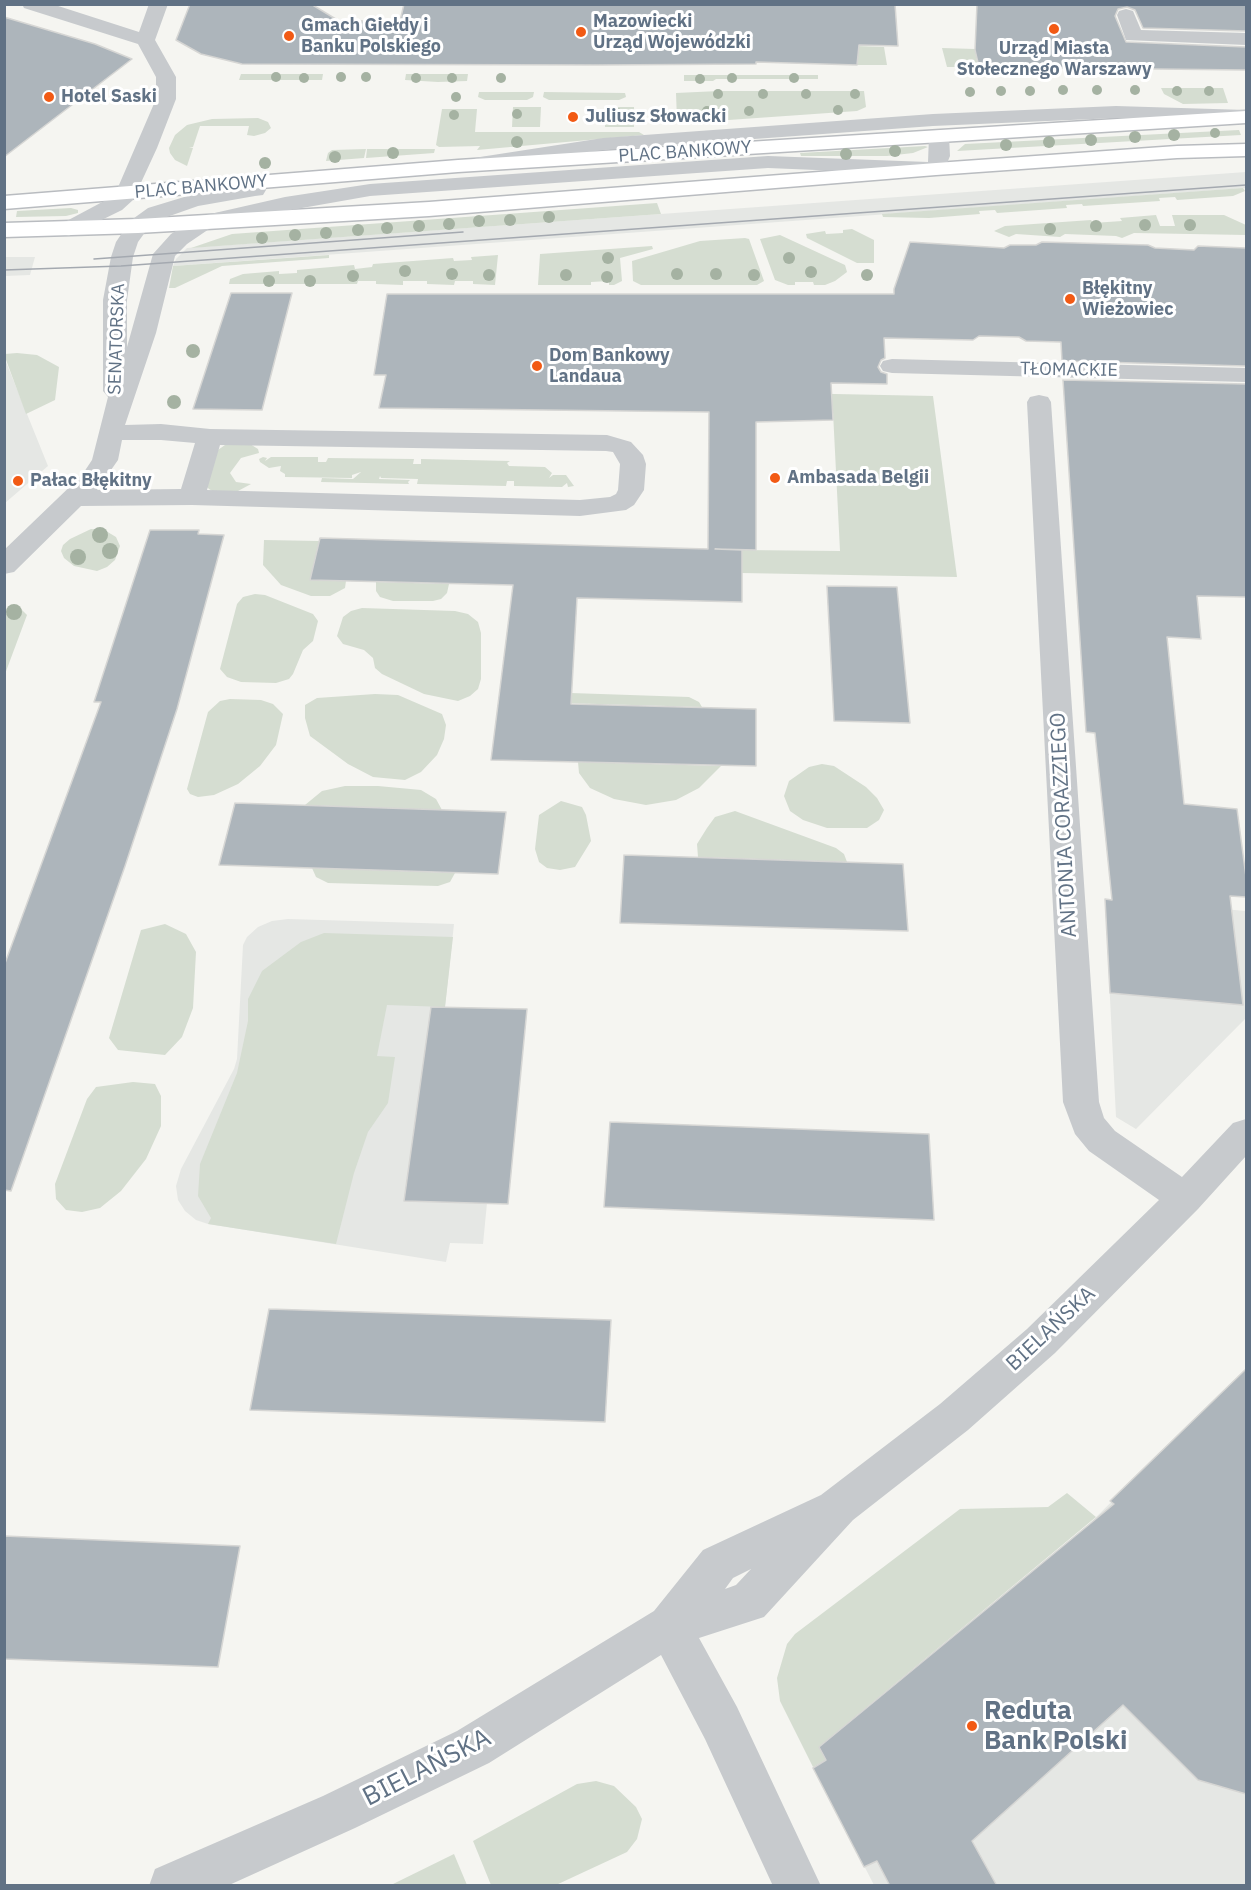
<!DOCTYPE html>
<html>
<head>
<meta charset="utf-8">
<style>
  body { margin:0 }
  #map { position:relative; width:1251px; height:1890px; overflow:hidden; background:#f5f5f1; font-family:"IBM Plex Sans",sans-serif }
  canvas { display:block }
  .frame { position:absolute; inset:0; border:6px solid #617285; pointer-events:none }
</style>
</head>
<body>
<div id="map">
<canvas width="1251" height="1890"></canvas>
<div class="frame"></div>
</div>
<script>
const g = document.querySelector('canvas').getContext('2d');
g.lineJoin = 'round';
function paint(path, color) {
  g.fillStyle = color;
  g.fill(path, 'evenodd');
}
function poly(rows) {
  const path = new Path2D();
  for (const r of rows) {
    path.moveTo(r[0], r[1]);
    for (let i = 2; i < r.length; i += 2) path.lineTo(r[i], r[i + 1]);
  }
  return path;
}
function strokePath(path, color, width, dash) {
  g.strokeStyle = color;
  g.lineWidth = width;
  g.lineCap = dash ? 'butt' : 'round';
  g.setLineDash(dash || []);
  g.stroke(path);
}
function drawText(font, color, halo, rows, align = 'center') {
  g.font = font + ' "IBM Plex Sans",sans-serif';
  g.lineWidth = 6;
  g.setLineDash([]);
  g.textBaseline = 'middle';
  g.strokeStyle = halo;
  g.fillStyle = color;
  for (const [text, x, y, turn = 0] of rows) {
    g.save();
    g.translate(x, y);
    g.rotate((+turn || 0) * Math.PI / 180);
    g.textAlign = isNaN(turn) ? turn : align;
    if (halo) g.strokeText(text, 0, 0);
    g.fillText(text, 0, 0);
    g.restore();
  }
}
const built = poly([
  [1246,172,1246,188,173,266,176,259,187,248],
  [5,257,35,257,30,275,5,276],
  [4,357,48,466,5,503,4,503],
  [1105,899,1246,911,1246,1018,1136,1129,1116,1117],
  [288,919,454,924,445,1007,527,1009,508,1204,487,1203,483,1244,450,1243,446,1262,208,1224,196,1220,185,1211,178,1200,176,1186,181,1169,234,1069,237,1059,243,945,247,937,258,927,272,921],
  [1246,1369,1246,1885,874,1885,813,1767,826,1760,819,1747,1086,1527]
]);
const green = poly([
  [856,46,884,47,887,65,857,65],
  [942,48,975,49,978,67,947,67],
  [241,74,323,74,322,80,239,80],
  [406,74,468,74,467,81,438,82,405,80],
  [684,75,818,75,818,79,716,79,713,81,684,81],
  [1161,88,1223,88,1228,103,1183,104,1164,94],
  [719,91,864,91,866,107,857,111,700,122,698,119,688,119,689,123,677,120,676,93],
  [479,92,534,92,533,97,527,100,485,100,478,97],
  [544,92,625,93,626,97,619,100,549,100,543,97],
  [513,107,541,107,540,127,512,127],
  [605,107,634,107,634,127,605,127],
  [442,109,477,109,475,132,639,132,644,135,477,150,480,146,439,147,436,145],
  [258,118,268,122,271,128,265,133,254,136,247,135,249,126,200,126,193,147,189,148,193,148,187,166,175,160,170,153,169,148,175,135,187,125,212,119],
  [1239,130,1241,135,957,151,965,144],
  [925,146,928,147,913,153,887,156,801,156,800,153],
  [366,149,364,158,326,161,328,153,332,150],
  [367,149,435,149,434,153,366,158],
  [1243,188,1245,191,1233,196,1177,200,1175,197,1159,198,1160,201,1083,206,1082,204,1066,205,1067,208,997,213,995,210,979,211,980,214,929,218,883,217,882,214],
  [657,203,661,214,191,248,232,234],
  [71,208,78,210,78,213,66,216,16,217,17,211],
  [1156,215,1160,226,1175,226,1172,215,1224,215,1246,225,1246,235,1134,233,1122,238,1116,236,1065,234,1060,237,1016,234,1009,237,994,231,1005,226,1091,220,1093,223,1122,221,1120,218],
  [852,229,874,240,874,263,857,263,807,238,806,234,825,231,826,234,843,233,843,230],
  [780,235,845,265,847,272,835,281,825,285,814,285,813,282,795,282,795,285,788,285,775,280,760,239],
  [745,238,749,239,764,281,757,285,641,285,633,281,632,261,700,241],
  [652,246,653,249,620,258,622,281,614,285,609,285,609,281,591,282,591,285,538,285,540,254],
  [329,255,329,258,222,266,175,288,169,288,173,266],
  [498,255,495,285,473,284,473,281,455,281,454,285,427,284,427,281,403,281,403,285,376,284,376,281,358,281,357,284,229,284,230,279,243,274,279,271,279,274,297,273,297,270,354,265,355,269,372,267,373,264,453,258,454,261,472,260,471,257],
  [17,353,37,355,59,367,55,400,26,414,5,357,5,354],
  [737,392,933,396,957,577,742,573,742,550,840,551,833,412,738,410],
  [250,444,258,449,259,453,241,458,230,473,236,482,251,484,238,491,214,492,209,489,205,485,215,452,225,445],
  [263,457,267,458,265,461,271,457,318,457,318,462,326,462,328,458,414,459,413,464,421,464,421,459,510,461,507,463,509,466,545,467,552,473,549,478,553,475,566,475,574,486,568,487,567,483,562,487,514,486,514,481,507,481,506,486,417,484,418,479,381,478,380,476,379,479,410,480,408,482,409,484,321,482,322,478,353,479,361,472,352,475,352,478,285,477,285,474,280,471,281,466,269,468,260,462,259,459],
  [91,529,106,531,116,537,120,546,115,560,107,567,97,571,74,566,64,558,61,551,63,545,70,539],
  [264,540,319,541,310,580,346,581,345,588,330,596,311,596,281,585,263,565],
  [376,582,449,584,447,593,441,599,433,601,393,601,380,597,376,591],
  [255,594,265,595,313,614,318,621,313,641,303,650,293,674,289,679,276,683,241,682,227,677,220,669,237,604,243,597],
  [13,607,19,607,27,615,5,674,5,615],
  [362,608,455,611,468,614,478,622,481,633,481,679,478,689,470,696,458,701,424,694,382,674,375,668,373,658,364,650,343,644,337,636,343,617,351,611],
  [571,693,689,697,699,702,702,707,562,703],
  [375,694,398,695,442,714,446,725,444,739,437,755,421,772,405,780,373,777,348,764,310,736,305,718,305,705,317,698],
  [230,699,261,700,273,704,283,714,276,745,260,766,238,784,214,795,198,797,190,794,187,789,208,712,220,701],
  [578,762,721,766,699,788,676,800,646,805,614,799,590,788,579,773],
  [822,764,834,766,866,787,877,798,884,810,879,820,867,828,827,828,803,820,790,811,784,796,789,781,809,767],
  [345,786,378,786,421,790,436,799,442,810,305,805,322,791],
  [561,801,582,807,586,815,591,841,575,867,560,870,547,868,539,862,535,849,539,815],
  [735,811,836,848,844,854,847,862,698,857,697,844,707,828,715,817],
  [312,868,455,873,450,882,438,886,328,883,316,877],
  [165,924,186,934,196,952,193,1008,182,1037,165,1055,118,1050,109,1038,141,930],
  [324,933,453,937,445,1007,387,1005,377,1056,395,1057,388,1103,368,1132,354,1173,336,1244,208,1224,211,1218,198,1196,200,1164,237,1073,248,1021,248,999,262,971,301,942],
  [133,1082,155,1084,161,1096,161,1126,146,1159,121,1191,100,1208,82,1212,66,1210,56,1199,55,1184,87,1099,96,1087],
  [1067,1493,1096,1517,820,1746,826,1760,813,1767,780,1701,777,1678,787,1644,795,1634,960,1509,1048,1507],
  [596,1781,614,1786,636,1807,642,1819,637,1839,627,1852,556,1885,491,1885,473,1841,577,1784],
  [454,1854,467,1885,391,1885]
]);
const building = poly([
  [190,4,311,4,339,21,400,21,404,4,895,4,898,46,859,45,857,65,756,62,756,64,597,65,242,64,201,54,176,40,190,4],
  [977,4,1246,4,1246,31,1143,28,1135,10,1127,7,1118,9,1115,16,1126,42,1246,47,1246,70,979,67,975,50,977,4],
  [4,17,95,44,132,59,4,157,4,17],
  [910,242,1004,248,1010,245,1036,245,1042,242,1148,245,1155,248,1194,250,1198,246,1246,248,1246,366,1062,361,1061,342,1026,341,1019,337,979,336,973,340,884,338,885,358,881,360,878,367,881,372,887,374,887,384,831,383,833,420,756,422,756,550,715,549,742,550,742,602,577,598,571,704,756,709,756,766,491,760,513,585,310,580,320,538,708,549,709,412,379,408,386,375,374,375,387,294,894,294,894,289,910,242],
  [231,293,292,293,262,410,193,409,231,293],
  [1063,380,1246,384,1246,597,1197,596,1201,639,1167,637,1184,804,1237,809,1246,877,1246,897,1230,896,1243,1005,1110,993,1105,899,1112,900,1095,733,1086,732,1063,380],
  [150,530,199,530,198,534,224,535,177,709,125,866,11,1191,4,1190,4,966,101,702,94,702,150,530],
  [827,586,897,587,910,723,834,721,827,586],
  [235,803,506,812,498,874,219,865,235,803],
  [624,855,903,864,908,931,620,923,624,855],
  [431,1007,527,1009,508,1204,404,1201,431,1007],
  [610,1122,929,1134,934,1220,604,1207,610,1122],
  [269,1309,611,1320,605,1422,250,1410,269,1309],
  [1246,1369,1246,1794,1198,1780,1123,1705,972,1841,997,1886,890,1886,877,1861,864,1867,813,1768,826,1760,819,1747,1114,1504,1110,1501,1246,1369],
  [4,1536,240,1546,218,1667,4,1659,4,1536]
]);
const minor = poly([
  [22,4,52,4,139,32,149,4,168,4,155,40,176,77,176,99,157,148,133,200,122,210,69,236,61,234,58,229,61,224,106,200,116,192,156,99,156,77,138,44,24,8,22,4],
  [1126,9,1133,11,1141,30,1246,33,1246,45,1126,40,1117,15,1119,11,1126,9],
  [1116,106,1246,110,1246,122,1116,118,933,126,603,150,480,169,473,167,469,163,473,159,480,157,603,138,933,114,1116,106],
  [939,130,946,132,949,136,950,156,943,173,936,175,768,168,370,196,285,211,212,227,187,244,175,256,156,333,125,425,161,424,210,429,607,435,631,442,643,455,646,464,644,490,634,505,626,510,580,516,192,505,81,506,14,572,4,574,4,550,82,475,92,460,108,397,103,391,103,300,111,257,116,242,130,221,148,208,194,194,255,184,263,185,266,190,263,195,255,196,198,206,164,218,146,231,138,242,133,257,127,300,127,347,153,254,171,234,197,217,285,197,370,184,768,156,928,162,929,136,932,132,939,130],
  [122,440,161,440,195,443,181,489,97,490,118,460,122,440],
  [220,445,606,451,613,452,620,464,618,490,616,494,610,497,580,500,207,490,220,445],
  [892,359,1246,368,1246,382,892,373,883,371,880,366,883,361,892,359],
  [1039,395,1048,397,1051,402,1099,1102,1104,1118,1115,1131,1182,1177,1233,1123,1246,1119,1246,1156,1198,1209,1055,1353,968,1430,853,1520,764,1617,699,1638,737,1707,821,1886,773,1886,705,1739,661,1655,489,1763,355,1828,227,1886,149,1886,155,1869,323,1796,457,1731,654,1611,703,1550,821,1495,940,1404,1027,1329,1159,1200,1089,1151,1075,1134,1063,1102,1027,402,1030,397,1039,395],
  [751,1569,736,1585,725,1589,733,1578,751,1569]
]);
const major = poly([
  [1246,111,1246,123,458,172,4,209,4,196,458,160,1246,111],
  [1246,144,1246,156,1177,158,936,175,429,216,138,233,4,237,4,223,138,219,429,202,936,163,1177,146,1246,144]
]);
const tram = poly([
  [94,259,463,232],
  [4,270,121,266,1246,185]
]);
const trees = [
  [276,77,5],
  [341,77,5],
  [366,77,5],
  [304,78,5],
  [416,78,5],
  [452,78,5],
  [501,78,5],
  [732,78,5],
  [794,78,5],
  [700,79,5],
  [1063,90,5],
  [1097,90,5],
  [1135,90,5],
  [1001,91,5],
  [1030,91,5],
  [1177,91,5],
  [1209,91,5],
  [970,92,5],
  [718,94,5],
  [763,94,5],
  [806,94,5],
  [855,94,5],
  [456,97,5],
  [838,110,5],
  [707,111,5],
  [749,111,5],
  [617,113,5],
  [517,114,5],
  [454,115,5],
  [1215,133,5],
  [1174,135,6],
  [1135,137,6],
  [1091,140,6],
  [517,142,6],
  [1049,142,6],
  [1006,145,6],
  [895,151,6],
  [393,153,6],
  [846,154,6],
  [335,157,6],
  [265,163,6],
  [549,217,6],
  [510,220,6],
  [479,221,6],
  [449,224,6],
  [1145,225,6],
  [1190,225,6],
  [419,226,6],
  [1096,226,6],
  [387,228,6],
  [1050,229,6],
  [358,230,6],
  [326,233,6],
  [295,235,6],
  [262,238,6],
  [608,258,6],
  [789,258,6],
  [405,271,6],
  [811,272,6],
  [452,274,6],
  [677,274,6],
  [716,274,6],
  [489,275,6],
  [566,275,6],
  [754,275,6],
  [867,275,6],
  [353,276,6],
  [607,277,6],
  [269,281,6],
  [310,281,6],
  [193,351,7],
  [174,402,7],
  [100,535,8],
  [110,551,8],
  [78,557,8],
  [14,612,8]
];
const markers = [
  [1054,29,6,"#f25a14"],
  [581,32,6,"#f25a14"],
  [289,36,6,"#f25a14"],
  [49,97,6,"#f25a14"],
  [573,117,6,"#f25a14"],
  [1070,299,6,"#f25a14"],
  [537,366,6,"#f25a14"],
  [775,478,6,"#f25a14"],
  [18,481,6,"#f25a14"],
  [972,1726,6,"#f25a14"]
];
const farPoinames = [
  ["Mazowiecki",593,22],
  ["Urząd Wojewódzki",593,43],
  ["Gmach Giełdy i",301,26],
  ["Banku Polskiego",301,47],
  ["Urząd Miasta",1054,49,"center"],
  ["Stołecznego Warszawy",1054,70,"center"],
  ["Hotel Saski",61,97],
  ["Juliusz Słowacki",585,117],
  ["Błękitny",1082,289],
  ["Wieżowiec",1082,310],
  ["Dom Bankowy",549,356],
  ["Landaua",549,377],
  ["Ambasada Belgii",787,478],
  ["Pałac Błękitny",30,481]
];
const farStreetnames = [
  ["PLAC BANKOWY",685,152,-4],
  ["PLAC BANKOWY",201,187,-5],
  ["SENATORSKA",117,339,-88],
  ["TŁOMACKIE",1069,370,1]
];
const streetNames = [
  ["ANTONIA CORAZZIEGO",1064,825,-93],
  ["BIELAŃSKA",1051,1329,-43]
];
const nearPoinames = [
  ["Reduta",984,1711],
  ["Bank Polski",984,1741]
];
const nearStreetnames = [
  ["BIELAŃSKA",427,1768,-27]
];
paint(built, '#e5e7e4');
paint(green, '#d5ddd1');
paint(building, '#adb5bb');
strokePath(building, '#d6d6d4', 1.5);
strokePath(major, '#b9bcc0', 3);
paint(minor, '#c7cacd');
paint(major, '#fff');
strokePath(tram, '#a4a9b0', 1.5);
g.fillStyle = '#a5b2a2';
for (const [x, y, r] of trees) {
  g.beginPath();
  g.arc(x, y, r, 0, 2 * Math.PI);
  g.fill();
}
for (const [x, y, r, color] of markers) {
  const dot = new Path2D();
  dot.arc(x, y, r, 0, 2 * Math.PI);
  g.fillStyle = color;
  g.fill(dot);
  strokePath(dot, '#fff', 2);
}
drawText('bold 18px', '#617285', '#fff', farPoinames, 'left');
drawText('18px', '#617285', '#fff', farStreetnames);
drawText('21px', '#617285', '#fff', streetNames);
drawText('bold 26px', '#617285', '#fff', nearPoinames, 'left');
drawText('26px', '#617285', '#fff', nearStreetnames);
</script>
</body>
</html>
